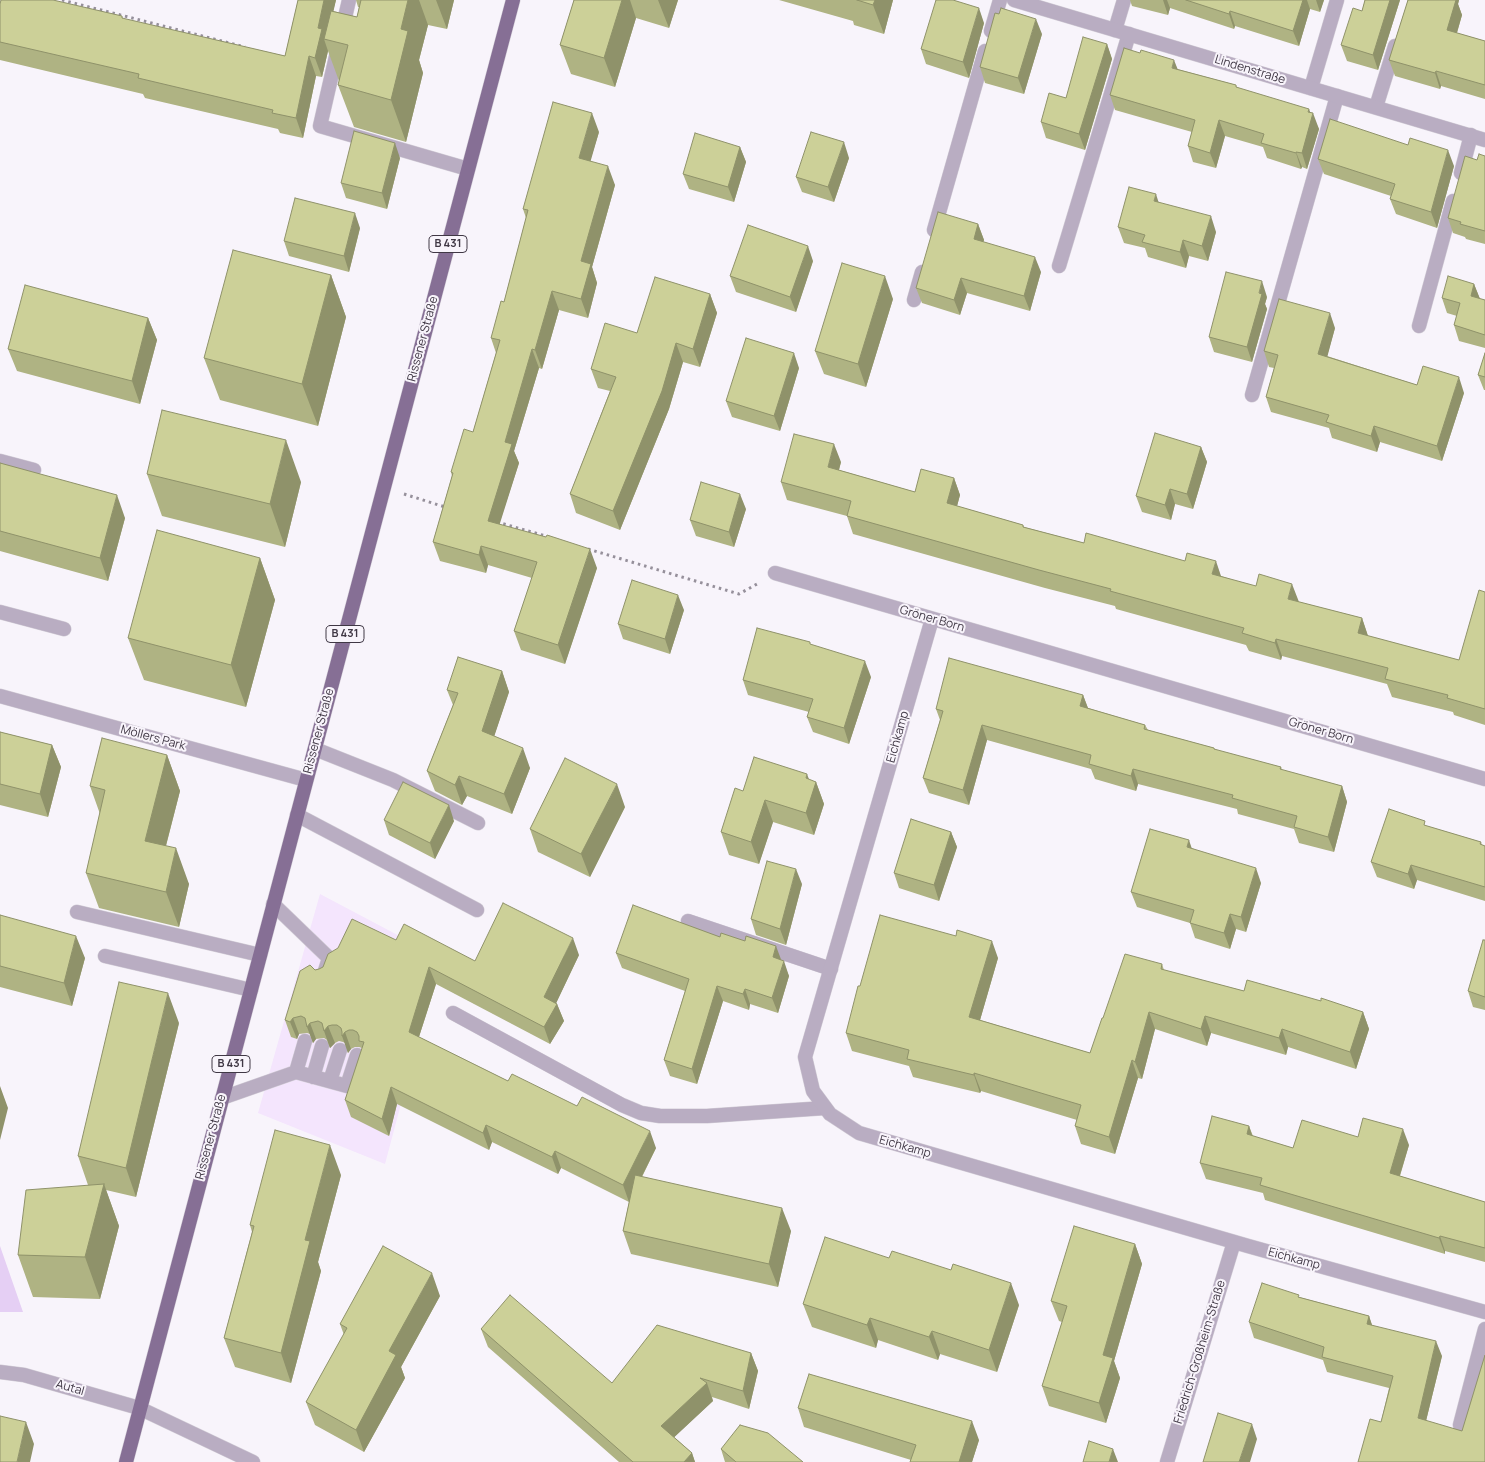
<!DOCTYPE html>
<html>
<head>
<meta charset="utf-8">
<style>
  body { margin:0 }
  canvas { display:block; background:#f8f4fb }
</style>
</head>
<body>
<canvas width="1485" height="1462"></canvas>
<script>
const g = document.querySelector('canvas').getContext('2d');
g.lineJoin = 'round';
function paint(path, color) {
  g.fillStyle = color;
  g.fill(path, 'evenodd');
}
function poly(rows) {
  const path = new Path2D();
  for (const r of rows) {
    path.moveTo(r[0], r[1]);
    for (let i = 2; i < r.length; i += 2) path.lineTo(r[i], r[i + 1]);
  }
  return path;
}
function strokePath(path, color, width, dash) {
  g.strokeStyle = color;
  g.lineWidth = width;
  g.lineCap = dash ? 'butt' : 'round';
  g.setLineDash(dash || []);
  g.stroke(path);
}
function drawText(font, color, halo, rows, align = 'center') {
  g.font = font + ' Manrope,sans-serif';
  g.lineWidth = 4;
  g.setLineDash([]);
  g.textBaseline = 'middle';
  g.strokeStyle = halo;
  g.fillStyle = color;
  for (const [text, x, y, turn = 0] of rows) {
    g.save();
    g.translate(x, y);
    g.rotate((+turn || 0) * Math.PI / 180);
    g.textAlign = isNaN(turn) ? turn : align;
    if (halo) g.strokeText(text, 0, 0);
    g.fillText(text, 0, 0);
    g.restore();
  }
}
const built = poly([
  [320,894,443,959,418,1040,385,1164,258,1113]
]);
const green = poly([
  [0,1246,23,1312,0,1312]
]);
const path = poly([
  [62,0,245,47],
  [404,494,445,507],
  [497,522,549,537],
  [588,549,739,594,757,584]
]);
const service = poly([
  [349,0,320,126,468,169],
  [1115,30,1124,0],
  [991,31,1000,0],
  [1311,88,1337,0],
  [1376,107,1395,46],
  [1461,173,1471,135],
  [934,230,985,51],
  [1059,266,1129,34],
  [914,300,922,272],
  [1419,326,1453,201],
  [1252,395,1337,96],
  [0,461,34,470],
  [0,612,64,629],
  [315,749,393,780,478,823],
  [297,815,477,910],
  [273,904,329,958,324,974],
  [77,912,260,955],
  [688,921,831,969],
  [105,956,251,990],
  [453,1013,622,1105,641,1113,660,1116,707,1116,825,1108],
  [296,1072,347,1086,357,1055],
  [313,1077,322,1046],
  [330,1081,340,1050],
  [222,1098,296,1072,305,1041],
  [1460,1425,1485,1329]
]);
const minor = poly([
  [1014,0,1485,140],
  [775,573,1485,779],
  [932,619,805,1057,813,1091,830,1114,859,1133,1248,1246,1485,1312],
  [0,696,306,780],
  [1167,1462,1234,1242]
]);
const tertiary = poly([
  [0,1372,24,1375,139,1408,253,1462]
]);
const primary = poly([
  [126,1462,513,0]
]);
const wall = poly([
  [298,0,336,0,333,11,357,17,359,7,358,7,356,0,454,0,447,29,428,25,419,60,423,73,406,142,354,127,338,85,339,81,328,51,322,77,316,76,303,138,280,133,278,129,145,98,143,94,0,60,0,42,122,16,123,19,285,56],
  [574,0,678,0,669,28,636,18,615,87,571,74,560,45],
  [779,0,893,0,884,34,854,25,853,21],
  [1130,0,1324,0,1320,12,1310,9,1299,46,1235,26,1234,29,1170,8,1168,15,1132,6],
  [1365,0,1400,0,1378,70,1347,61,1341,45,1362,11],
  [1408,0,1459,0,1458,4,1462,15,1457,33,1485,41,1485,99,1441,86,1440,89,1395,76,1389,60],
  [984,23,969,78,926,64,921,49],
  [1042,34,1024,94,985,83,980,67],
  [1107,44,1112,59,1085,150,1046,138,1041,122,1066,98],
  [1177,69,1236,85,1237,88,1310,112,1319,129,1307,169,1302,167,1301,169,1267,158,1263,147,1225,136,1216,168,1193,162,1188,146,1192,132,1115,110,1110,95],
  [599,132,590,161,615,185,592,267,597,283,588,318,559,310,542,369,539,368,514,451,519,463,499,524,597,568,565,664,521,650,514,631,532,578,488,565,486,573,440,561,433,542,452,476,451,472,473,432,496,353,491,338,504,302,526,218,523,209],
  [740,147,746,162,734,202,689,189,683,174],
  [1485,156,1485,244,1466,239,1465,237,1453,233,1448,218,1477,160],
  [400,158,387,209,346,198,341,183],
  [849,158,834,202,802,192,796,177],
  [1318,159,1454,166,1437,228,1396,214,1390,199,1391,196,1324,174],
  [1158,202,1216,232,1208,261,1189,256,1186,268,1148,257,1145,248,1124,243,1118,227],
  [978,224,984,240,983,242,1041,272,1030,311,967,293,960,315,922,303,916,288],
  [360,228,349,272,289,256,284,241],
  [813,261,796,312,736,292,730,276],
  [331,275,346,317,318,426,220,400,204,358],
  [1474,284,1480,299,1485,300,1485,348,1459,341,1454,325,1457,316,1447,313,1442,298],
  [710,294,717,313,700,367,683,362,669,409,620,530,576,513,570,494,610,391,598,388,591,369,637,333],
  [1267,297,1265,304,1267,309,1252,362,1214,352,1209,337],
  [893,299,866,387,824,374,815,351],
  [148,318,157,340,140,404,17,371,8,349],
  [1335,328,1327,356,1417,385,1464,393,1442,461,1380,442,1377,452,1332,438,1329,428,1271,412,1266,397,1274,368,1269,367,1264,351],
  [1485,353,1485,390,1484,390,1478,375],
  [799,368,780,431,732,417,726,401],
  [1201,447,1207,462,1193,509,1175,504,1171,520,1142,512,1136,496],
  [841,462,839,470,915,492,954,478,960,495,957,506,1023,525,1024,527,1084,543,1221,576,1299,602,1362,618,1368,636,1459,660,1485,592,1485,725,1454,715,1453,712,1392,697,1387,684,1282,656,1281,660,1249,651,1246,645,1116,609,1115,606,1045,588,853,534,847,516,787,500,781,482],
  [0,463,125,518,108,581,0,551],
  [147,474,301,482,285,547,162,516],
  [746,509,734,547,696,536,690,520],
  [260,558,275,600,246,707,144,680,128,638],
  [684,610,670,654,623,639,618,624],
  [502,671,509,692,494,736,530,768,512,814,467,796,462,805,435,791,427,771,453,705,447,690],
  [871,677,849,744,813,732,807,717,809,712,748,695,743,680],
  [1083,695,1088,708,1145,725,1148,730,1214,748,1215,750,1281,767,1282,770,1342,786,1347,802,1334,852,1299,843,1294,829,1238,814,1237,809,1138,784,1136,791,1095,779,1091,769,987,740,969,805,929,793,923,778,940,720,936,709],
  [0,732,52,745,61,767,48,817,0,805],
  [167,755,180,791,166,846,189,884,179,927,99,908,86,873,100,814,90,786],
  [809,780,816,782,824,804,814,835,773,822,759,864,729,855,721,832,743,791],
  [625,807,590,877,538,852,530,829],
  [384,820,454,821,435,859,389,835],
  [1427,826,1481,842,1482,845,1485,846,1485,901,1417,880,1414,889,1377,877,1371,862],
  [951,832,957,847,939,901,899,888,894,873],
  [1192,848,1261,883,1246,932,1236,929,1230,949,1195,938,1190,923,1137,907,1131,892],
  [802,884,786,945,756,935,751,919],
  [0,915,85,958,72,1006,0,987],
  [956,936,998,958,980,1020,1090,1053,1103,1018,1162,964,1164,970,1244,991,1321,1001,1363,1012,1369,1029,1356,1069,1288,1047,1286,1055,1211,1033,1207,1046,1155,1029,1142,1079,1138,1078,1115,1154,1081,1144,1075,1126,1077,1120,981,1091,980,1093,913,1077,909,1066,852,1051,846,1033,860,986],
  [396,940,475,961,579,955,556,1003,557,1004,564,1021,550,1044,436,984,419,1037,508,1081,656,1148,642,1177,791,1231,778,1287,631,1254,623,1231,629,1202,561,1168,558,1174,492,1142,489,1150,397,1104,389,1136,351,1117,345,1100,362,1048,359,1047,355,1047,351,1049,348,1053,345,1043,343,1042,339,1041,335,1043,330,1048,327,1040,324,1038,316,1039,313,1043,310,1034,307,1033,299,1034,297,1039,291,1037,285,1020,315,970,319,969],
  [1485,940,1485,1010,1473,1007,1468,991],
  [616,953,781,960,789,976,778,1013,750,1004,749,1010,723,1001,697,1084,670,1076,664,1060,685,991,622,968],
  [179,1023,136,1197,106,1190,119,1226,100,1299,33,1297,18,1255,88,1185,78,1156],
  [1249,1126,1253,1136,1293,1148,1358,1137,1409,1145,1400,1176,1485,1202,1485,1262,1445,1251,1445,1254,1265,1200,1263,1193,1206,1179,1200,1163],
  [341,1175,318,1262,321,1271,291,1383,235,1367,224,1338,252,1232,250,1225],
  [1135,1244,1142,1264,1114,1361,1120,1378,1106,1423,1049,1406,1042,1386,1062,1322,1059,1321,1051,1301],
  [440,1296,401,1367,405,1378,364,1452,315,1425,306,1402,344,1335,340,1324],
  [1299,1297,1369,1316,1372,1325,1442,1356,1426,1421,1485,1462,1381,1422,1389,1388,1327,1372,1323,1360,1254,1338,1249,1322],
  [803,1304,1019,1305,997,1372,940,1354,938,1360,878,1340,876,1348,812,1327],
  [481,1329,612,1383,751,1353,758,1371,749,1409,712,1397,713,1401,674,1437,692,1453,695,1462,619,1462,488,1347],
  [798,1408,979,1440,972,1462,910,1462,911,1460,804,1427],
  [721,1449,803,1462,725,1462]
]);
const shadedWall = poly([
  [324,0,336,0,327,40,324,39,328,51,322,77,315,58,318,28],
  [408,0,419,0,428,25,419,60,423,73,406,142,391,100,401,29],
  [436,0,454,0,447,29],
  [622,0,630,0,636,18,615,87,604,58],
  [658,0,678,0,669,28],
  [875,0,893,0,884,34,873,5],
  [1163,0,1167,0,1170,8,1168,15],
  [1303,0,1307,0,1310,9,1299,46,1293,31],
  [1316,0,1324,0,1320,12],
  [1390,0,1400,0,1378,70,1373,55],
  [1450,0,1459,0,1458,4,1462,15,1453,46,1447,30],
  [979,8,984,23,969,78,963,62],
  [1230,11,1235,26,1234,29,1229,14],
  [1036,19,1042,34,1024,94,1018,78],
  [1107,44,1112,59,1085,150,1079,134],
  [309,56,316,76,303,138,296,118],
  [1174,60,1180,75,1172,68],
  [1436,71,1441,86,1440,89,1435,73],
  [1309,109,1312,117,1313,113,1319,129,1307,169,1302,153],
  [592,113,599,132,586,177,579,158],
  [1219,120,1225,136,1216,168,1210,153],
  [844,142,849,158,834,202,828,187],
  [395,143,400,158,387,209,382,193],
  [740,147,746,162,734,202,728,187],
  [1448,150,1454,166,1437,228,1431,212],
  [1296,152,1302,167,1301,169,1296,153],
  [608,166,615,185,592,267,597,283,588,318,581,299,581,261],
  [1156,194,1161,210,1154,201],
  [355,213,360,228,349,272,344,256],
  [1211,216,1216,232,1208,261,1202,246],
  [978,224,984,240,979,254,974,239],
  [1183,240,1189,256,1186,268,1180,252],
  [808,246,813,261,796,312,790,297],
  [1035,257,1041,272,1030,311,1024,296],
  [331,275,346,317,318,426,302,384],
  [885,276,893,299,866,387,858,364],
  [961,278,967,293,960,315,954,300],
  [1262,281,1267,297,1265,304,1267,309,1252,362,1247,347],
  [1474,284,1480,299,1471,296],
  [552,291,559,310,542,369,535,350],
  [710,294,717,313,700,367,693,349],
  [1330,313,1335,328,1324,369,1318,354],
  [148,318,157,340,140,404,132,381],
  [676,343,683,362,669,409,620,530,613,511],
  [532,349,539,368,514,451,519,463,495,539,488,521,505,442],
  [794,353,799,368,780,431,774,416],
  [1459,377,1464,393,1442,461,1437,446],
  [1374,426,1380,442,1377,452,1371,436],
  [286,440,301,482,285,547,270,504],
  [834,444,841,462,835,484,828,467],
  [1201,447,1207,462,1193,509,1187,494],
  [954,478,960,495,953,521,947,503],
  [1170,489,1175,504,1171,520,1165,505],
  [740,494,746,509,734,547,729,532],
  [117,495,125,518,108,581,100,558],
  [481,546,488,565,486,573,479,555],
  [590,549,597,568,565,664,558,645],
  [260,558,275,600,246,707,231,665],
  [1216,561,1222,579,1212,574],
  [1292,584,1299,602,1288,599],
  [678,595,684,610,670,654,665,639],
  [1362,618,1368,636,1358,633],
  [1276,639,1282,656,1281,660,1275,643],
  [865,661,871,677,849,744,844,728],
  [502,671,509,692,489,752,482,731],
  [1083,695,1089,711,1080,706],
  [982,725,987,740,969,805,963,790],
  [52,745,61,767,48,817,40,794],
  [523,748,530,768,512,814,504,794],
  [167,755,180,791,158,876,145,841],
  [1133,769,1138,784,1136,791,1131,776],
  [807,774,813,790,816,782,824,804,814,835,806,813,806,778],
  [459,776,467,796,462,805,455,785],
  [617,784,625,807,590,877,581,854],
  [1342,786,1347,802,1334,852,1328,837],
  [765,800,773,822,759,864,751,842],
  [449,805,454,821,435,859,430,843],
  [951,832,957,847,939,901,934,885],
  [1189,840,1194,855,1187,847],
  [176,848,189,884,179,927,166,892],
  [1411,865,1417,880,1414,889,1408,874],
  [1256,868,1261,883,1246,932,1241,917],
  [796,869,802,884,786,945,780,929],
  [1230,914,1236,929,1230,949,1224,933],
  [76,936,85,958,72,1006,64,983],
  [573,938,579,955,551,1014,544,997],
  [992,941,998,958,976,1034,969,1017],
  [776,946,782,962,773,957],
  [784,961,789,976,778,1013,772,998],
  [429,967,436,984,415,1049,409,1032],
  [717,986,723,1001,697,1084,692,1069],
  [745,989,750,1004,749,1010,743,994],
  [168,993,179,1023,136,1197,126,1168],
  [557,1004,564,1021,550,1044,544,1027],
  [1149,1012,1155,1029,1142,1079,1135,1062],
  [1363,1012,1369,1029,1356,1069,1350,1052],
  [1205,1016,1211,1033,1207,1046,1201,1029],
  [293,1018,299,1034,297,1039,290,1022],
  [310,1023,316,1039,313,1043,307,1027],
  [328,1026,335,1043,330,1048,324,1031],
  [1282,1029,1288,1047,1286,1055,1279,1038],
  [345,1032,351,1049,348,1053,342,1036],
  [1132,1060,1138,1078,1115,1154,1109,1137],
  [974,1073,981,1091,980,1093,974,1075],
  [0,1086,8,1108,0,1140],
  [391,1087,397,1104,389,1136,382,1119],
  [486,1125,492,1142,489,1150,483,1133],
  [1249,1126,1254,1141,1247,1134],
  [1403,1129,1409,1145,1396,1188,1390,1173],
  [650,1131,656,1148,629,1202,623,1185],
  [330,1145,341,1175,318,1262,321,1271,291,1383,281,1353,305,1240],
  [555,1151,561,1168,558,1174,552,1157],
  [104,1184,119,1226,100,1299,85,1257],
  [782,1208,791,1231,778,1287,769,1264],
  [1440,1236,1445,1251,1445,1254,1439,1238],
  [1135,1244,1142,1264,1114,1361,1120,1378,1106,1423,1099,1403,1103,1355],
  [432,1273,440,1296,401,1367,405,1378,364,1452,356,1430,389,1351],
  [1011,1283,1019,1305,997,1372,989,1350],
  [1369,1316,1374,1331,1367,1324],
  [870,1318,878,1340,876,1348,867,1325],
  [932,1331,940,1354,938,1360,929,1337],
  [1436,1341,1442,1356,1423,1433,1418,1418],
  [751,1353,758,1371,749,1409,743,1391],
  [707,1383,713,1401,667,1444,661,1426],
  [972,1421,979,1440,972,1462,959,1462],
  [26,1422,34,1444,30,1462,17,1462],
  [1252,1424,1257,1439,1250,1462,1239,1462],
  [1113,1449,1118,1462,1109,1462],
  [692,1453,695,1462,684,1462]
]);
const building = poly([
  [1,0,53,0,122,16,122,18,285,56,298,0,324,0,318,28,322,29,315,58,309,56,296,118,272,113,273,110,138,78,139,74,0,42,0,4,1,0],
  [361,0,408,0,401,29,408,31,391,100,338,85,348,45,324,39,331,11,357,17,361,0],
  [574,0,622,0,604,58,560,45,574,0],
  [857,0,875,0,873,5,857,0],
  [936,0,953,0,979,8,963,62,921,49,936,0],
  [1186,0,1303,0,1293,31,1230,11,1229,14,1186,0],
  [1365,0,1390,0,1373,55,1341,45,1353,8,1362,11,1365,0],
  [1408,0,1456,0,1447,30,1485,41,1485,85,1436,71,1435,73,1389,60,1408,0],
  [1001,8,1036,19,1018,78,980,67,995,13,999,14,1001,8],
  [1083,37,1107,44,1079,134,1041,122,1049,93,1066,98,1083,37],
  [1124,48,1140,53,1141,50,1174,60,1172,68,1236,85,1236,87,1309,109,1308,112,1313,113,1302,153,1296,152,1296,153,1261,143,1264,134,1219,120,1210,153,1188,146,1195,120,1110,95,1124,48],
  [553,102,592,113,579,158,608,166,581,261,591,264,581,299,552,291,535,350,532,349,505,442,512,444,488,521,546,537,547,535,590,549,558,645,514,631,537,562,481,546,479,555,433,542,453,473,451,472,464,429,473,432,500,340,491,338,501,301,504,302,528,210,523,209,553,102],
  [1330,119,1408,145,1410,138,1448,150,1431,212,1390,199,1395,184,1318,159,1330,119],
  [354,131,395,143,382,193,341,183,354,131],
  [811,132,844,142,828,187,796,177,811,132],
  [695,133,740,147,728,187,683,174,695,133],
  [1479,154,1485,156,1485,231,1460,224,1461,222,1448,218,1465,156,1477,160,1479,154],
  [1129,187,1156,194,1154,201,1211,216,1202,246,1183,240,1180,252,1142,242,1145,235,1118,227,1129,187],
  [295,198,355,213,344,256,284,241,295,198],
  [938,212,978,224,974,239,1035,257,1024,296,961,278,954,300,916,288,938,212],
  [748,225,808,246,790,297,730,276,748,225],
  [233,250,331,275,302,384,204,358,233,250],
  [842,263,885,276,858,364,815,351,842,263],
  [1226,272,1262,281,1259,293,1262,294,1247,347,1209,337,1226,272],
  [1448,276,1474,284,1471,296,1485,300,1485,335,1454,325,1460,303,1442,298,1448,276],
  [655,277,710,294,693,349,676,343,662,391,613,511,570,494,616,377,591,369,605,323,637,333,655,277],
  [25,285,148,318,132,381,8,349,25,285],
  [1279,299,1330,313,1318,354,1417,385,1423,366,1459,377,1437,446,1374,426,1371,436,1326,422,1329,415,1266,397,1278,355,1264,351,1279,299],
  [746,338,794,353,774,416,726,401,746,338],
  [1485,353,1485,377,1478,375,1485,353],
  [162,410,286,440,270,504,147,474,162,410],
  [1155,433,1201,447,1187,494,1170,489,1165,505,1136,496,1155,433],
  [794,434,834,444,828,467,915,492,921,469,954,478,947,503,1023,525,1023,527,1084,543,1086,533,1185,561,1187,553,1216,561,1212,574,1256,586,1259,574,1292,584,1288,599,1362,618,1358,633,1459,660,1479,590,1485,592,1485,709,1447,698,1448,695,1385,679,1388,668,1276,639,1275,643,1242,633,1244,628,1110,591,1111,589,1039,570,847,516,851,501,781,482,794,434],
  [0,463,117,495,100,558,0,531,0,463],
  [701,482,740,494,729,532,690,520,701,482],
  [157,530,260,558,231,665,128,638,157,530],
  [632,580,678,595,665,639,618,624,632,580],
  [757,628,810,642,810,644,865,661,844,728,807,717,813,699,743,680,757,628],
  [458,657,502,671,482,731,523,748,504,794,459,776,455,785,427,771,458,693,447,690,458,657],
  [949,658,1083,695,1080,706,1145,725,1144,729,1214,748,1214,749,1281,767,1280,769,1342,786,1328,837,1294,827,1297,816,1232,798,1233,795,1133,769,1131,776,1089,764,1091,755,982,725,963,790,923,778,943,711,936,709,949,658],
  [0,732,52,745,40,794,0,784,0,732],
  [102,738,167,755,145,841,176,848,166,892,86,873,105,790,90,786,102,738],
  [754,757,807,774,806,778,816,782,806,813,765,800,751,842,721,832,735,788,743,791,754,757],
  [565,758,617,784,581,854,530,829,565,758],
  [403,782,449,805,430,843,384,820,403,782],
  [1389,809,1425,821,1424,825,1481,842,1480,844,1485,846,1485,887,1411,865,1408,874,1371,862,1389,809],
  [911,819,951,832,934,885,894,873,911,819],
  [1150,829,1189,840,1187,847,1256,868,1241,917,1230,914,1224,933,1190,923,1194,910,1131,892,1150,829],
  [767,861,796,869,780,929,751,919,767,861],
  [503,903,573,938,544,997,557,1004,544,1027,429,967,409,1032,508,1081,512,1074,577,1106,582,1097,650,1131,623,1185,555,1151,552,1157,486,1125,483,1133,391,1087,382,1119,345,1100,364,1042,359,1041,359,1036,357,1032,353,1030,349,1030,345,1032,342,1036,342,1032,341,1028,337,1025,332,1025,328,1026,324,1031,322,1023,318,1021,310,1023,307,1027,305,1018,301,1016,293,1018,290,1022,285,1020,300,971,310,965,315,970,319,969,323,967,328,954,338,948,352,919,396,940,404,924,475,961,503,903],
  [633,905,720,937,721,933,745,941,746,936,776,946,773,957,784,961,772,998,745,989,743,994,717,986,692,1069,664,1060,689,979,616,953,633,905],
  [0,915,76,936,64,983,0,966,0,915],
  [880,915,956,936,957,930,992,941,969,1017,1090,1053,1102,1018,1103,1018,1125,954,1162,964,1161,969,1244,991,1247,980,1321,1001,1321,998,1363,1012,1350,1052,1282,1029,1279,1038,1205,1016,1201,1029,1149,1012,1135,1062,1132,1060,1109,1137,1075,1126,1081,1105,974,1073,974,1075,907,1059,909,1050,846,1033,858,986,860,986,880,915],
  [1483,940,1485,940,1485,997,1468,991,1483,940],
  [119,982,168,993,126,1168,78,1156,119,982],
  [1212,1116,1249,1126,1247,1134,1293,1148,1302,1120,1358,1137,1363,1118,1403,1129,1390,1173,1485,1202,1485,1248,1440,1236,1439,1238,1260,1185,1262,1178,1200,1163,1212,1116],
  [275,1130,330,1145,305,1240,310,1241,281,1353,224,1338,254,1226,250,1225,275,1130],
  [635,1175,782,1208,769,1264,623,1231,635,1175],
  [104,1184,85,1257,18,1255,26,1190,104,1184],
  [1074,1226,1135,1244,1103,1355,1113,1358,1099,1403,1042,1386,1067,1306,1051,1301,1074,1226],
  [825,1237,889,1258,892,1251,951,1270,953,1264,1011,1283,989,1350,932,1331,929,1337,870,1318,867,1325,803,1304,825,1237],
  [383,1246,432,1273,389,1351,396,1355,356,1430,306,1402,347,1328,340,1324,383,1246],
  [1262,1283,1299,1295,1298,1297,1369,1316,1367,1324,1436,1341,1418,1418,1462,1431,1485,1355,1485,1462,1358,1462,1370,1419,1381,1422,1393,1376,1322,1357,1324,1347,1249,1322,1262,1283],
  [510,1295,612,1383,657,1325,751,1353,743,1391,700,1378,707,1383,661,1426,692,1453,684,1462,633,1462,481,1329,510,1295],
  [809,1374,972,1421,959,1462,910,1462,916,1445,798,1408,809,1374],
  [1218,1413,1252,1424,1239,1462,1203,1462,1218,1413],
  [0,1416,26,1422,17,1462,0,1462,0,1416],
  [740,1425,768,1433,803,1462,736,1462,721,1449,740,1425],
  [1089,1441,1113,1449,1109,1462,1083,1462,1089,1441]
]);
const shields = [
  [448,244,38],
  [345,634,38],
  [231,1064,38]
];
const shieldNames = [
  ["B 431",448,244],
  ["B 431",345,634],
  ["B 431",231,1064]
];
const streetNames = [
  ["Lindenstraße",1250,70,17],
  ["Rissener Straße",423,339,-75],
  ["Gröner Born",932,619,16],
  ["Rissener Straße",319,731,-75],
  ["Gröner Born",1321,731,16],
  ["Eichkamp",898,737,-74],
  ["Möllers Park",153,738,15],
  ["Rissener Straße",211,1137,-75],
  ["Eichkamp",905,1147,16],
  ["Eichkamp",1294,1259,15],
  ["Friedrich-Großheim-Straße",1200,1352,-73],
  ["Autal",70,1388,16]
];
paint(built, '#f4e5fd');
paint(green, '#e5cff4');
strokePath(service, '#d3ced7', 15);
strokePath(minor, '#d3ced7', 15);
strokePath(tertiary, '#d3ced7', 15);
strokePath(primary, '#d3ced7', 15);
strokePath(path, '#96909b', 3, [2.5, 4]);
strokePath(service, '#b9adc2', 14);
strokePath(minor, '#b9adc2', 14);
strokePath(tertiary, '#b9adc2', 14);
strokePath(primary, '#866f95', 14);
paint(wall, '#afb383');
paint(shadedWall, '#8f926a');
paint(building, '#ccd098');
strokePath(building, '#8f926a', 1);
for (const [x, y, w] of shields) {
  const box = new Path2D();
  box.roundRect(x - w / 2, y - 8.5, w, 17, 4);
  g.fillStyle = '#f8f4fb';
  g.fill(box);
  strokePath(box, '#403845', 1);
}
drawText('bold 11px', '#403845', null, shieldNames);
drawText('12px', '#403845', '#f8f4fb', streetNames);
</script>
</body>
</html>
